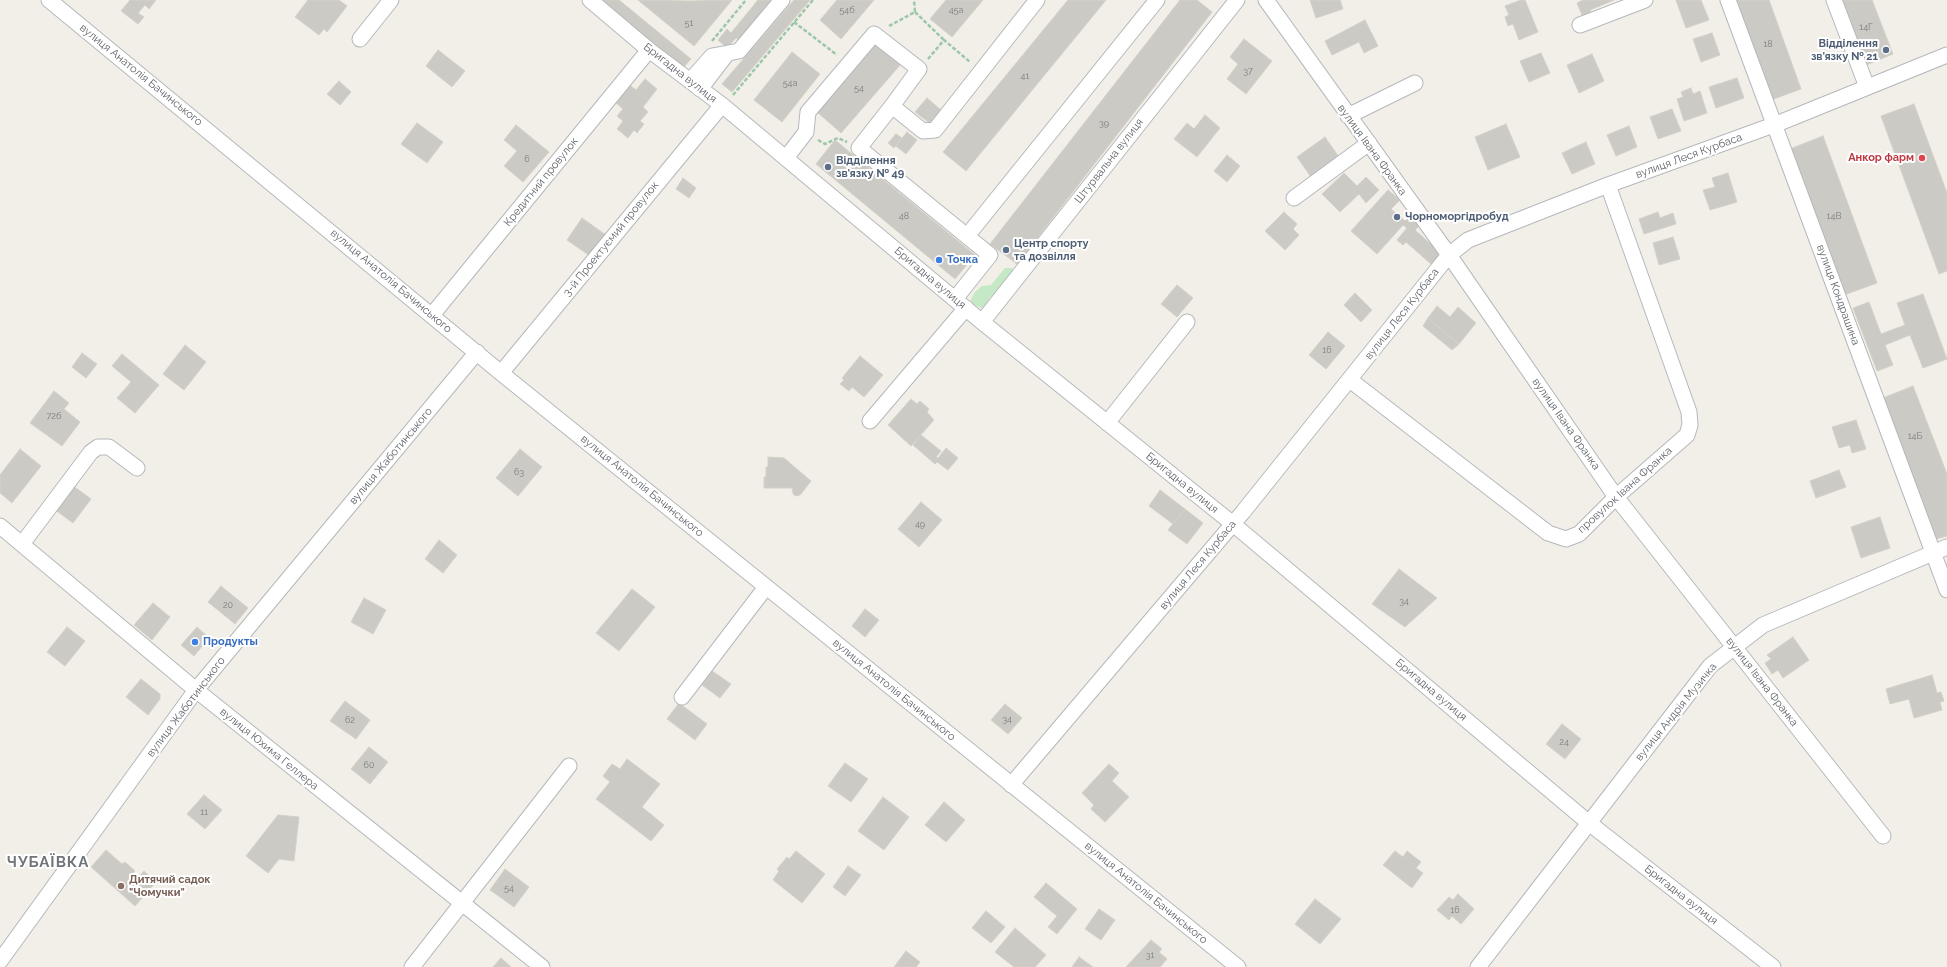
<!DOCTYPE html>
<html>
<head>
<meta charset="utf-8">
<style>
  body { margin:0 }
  canvas { display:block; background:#f1efe8 }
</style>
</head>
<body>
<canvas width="1947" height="967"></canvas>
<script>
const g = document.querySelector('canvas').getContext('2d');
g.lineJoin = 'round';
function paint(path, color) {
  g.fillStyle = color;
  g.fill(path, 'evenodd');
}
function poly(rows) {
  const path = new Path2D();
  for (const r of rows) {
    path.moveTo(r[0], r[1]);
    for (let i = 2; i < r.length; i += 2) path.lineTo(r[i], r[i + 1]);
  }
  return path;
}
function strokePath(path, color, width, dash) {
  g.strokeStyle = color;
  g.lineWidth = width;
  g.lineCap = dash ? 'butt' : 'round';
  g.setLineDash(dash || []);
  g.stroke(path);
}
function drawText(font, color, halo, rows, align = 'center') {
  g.font = font + ' Raleway,sans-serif';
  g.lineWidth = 4;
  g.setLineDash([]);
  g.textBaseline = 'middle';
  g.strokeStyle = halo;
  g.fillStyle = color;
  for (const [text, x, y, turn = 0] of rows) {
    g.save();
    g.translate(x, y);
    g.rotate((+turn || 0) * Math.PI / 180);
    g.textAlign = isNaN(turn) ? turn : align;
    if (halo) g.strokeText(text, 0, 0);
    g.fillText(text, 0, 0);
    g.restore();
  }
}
const green = poly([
  [1005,268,1012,268,1016,276,989,298,989,304,982,308,972,304,971,299,975,292,982,286,991,285]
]);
const building = poly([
  [130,0,156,0,149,9,145,5,138,13,144,17,138,24,121,11,130,0],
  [308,0,339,0,347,6,327,32,324,29,319,35,295,17,308,0],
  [600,0,619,0,691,59,683,68,600,0],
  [638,0,690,1,732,0,694,46,638,0],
  [758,0,776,0,741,42,736,38,727,48,718,40,727,29,731,33,758,0],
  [794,0,810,0,732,92,722,84,794,0],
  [837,0,874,0,841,39,820,20,837,0],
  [946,0,983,0,952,37,930,19,946,0],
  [1068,0,1106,0,966,171,943,152,1068,0],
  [1180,0,1197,0,1212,12,1017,264,990,244,1180,0],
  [1310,0,1340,0,1343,9,1316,18,1310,0],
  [1521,0,1525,0,1538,32,1519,40,1513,24,1508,26,1505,17,1509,15,1505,6,1521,0],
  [1583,0,1614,0,1590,10,1592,16,1584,20,1577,3,1583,0],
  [1676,0,1701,0,1709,20,1686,28,1676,0],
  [1735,0,1769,0,1801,89,1771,100,1735,0],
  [1838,0,1872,0,1893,54,1864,66,1838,0],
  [1365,20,1378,46,1364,53,1359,42,1332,55,1325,41,1365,20],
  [1712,33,1720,55,1701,62,1693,39,1712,33],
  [1244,39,1272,61,1246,94,1227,79,1238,64,1230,57,1244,39],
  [877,43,901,64,841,133,816,111,877,43],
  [438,50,465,71,452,87,426,66,438,50],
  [792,52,820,74,782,122,754,100,792,52],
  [1541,53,1550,73,1529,82,1520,61,1541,53],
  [1592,54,1604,81,1579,93,1567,65,1592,54],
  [1737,78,1744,98,1716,108,1709,87,1737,78],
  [645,79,657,89,643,107,648,112,640,121,644,124,637,133,634,130,628,138,617,129,623,121,617,116,623,109,613,100,627,83,636,90,645,79],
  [339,81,351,92,340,105,327,94,339,81],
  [1691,88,1693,94,1700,91,1707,113,1684,121,1677,99,1683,97,1681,92,1691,88],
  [927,98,942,111,931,124,915,112,927,98],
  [1914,104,1947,193,1947,271,1939,274,1881,116,1914,104],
  [1672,109,1681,131,1658,139,1650,117,1672,109],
  [1205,115,1220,128,1197,157,1174,139,1187,123,1194,129,1205,115],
  [417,123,443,142,427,163,401,144,417,123],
  [1506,124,1520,157,1488,170,1475,137,1506,124],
  [516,125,549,152,523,182,504,166,517,151,504,140,516,125],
  [1629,126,1637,147,1616,156,1607,135,1629,126],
  [907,132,917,140,906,154,896,146,907,132],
  [896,134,902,138,894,148,888,143,896,134],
  [1823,136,1877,283,1844,295,1790,149,1823,136],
  [1325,137,1339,157,1311,177,1297,157,1325,137],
  [835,140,975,255,955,279,816,164,835,140],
  [1586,142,1595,164,1572,174,1562,153,1586,142],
  [1227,155,1240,166,1227,182,1214,171,1227,155],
  [1344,173,1357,186,1366,177,1379,190,1366,203,1359,194,1340,212,1322,194,1344,173],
  [1728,173,1737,202,1710,210,1703,190,1715,187,1712,178,1728,173],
  [683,178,696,188,689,198,676,189,683,178],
  [1388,190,1400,200,1391,209,1405,221,1410,216,1420,225,1415,230,1442,254,1432,265,1406,242,1403,245,1397,240,1407,228,1403,225,1377,254,1351,231,1388,190],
  [1284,212,1297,224,1293,229,1299,235,1285,250,1265,231,1284,212],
  [1658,212,1660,218,1673,213,1676,224,1644,234,1639,219,1658,212],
  [582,218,606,235,590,256,567,240,582,218],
  [1673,237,1680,259,1659,265,1653,243,1673,237],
  [1177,285,1193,298,1177,317,1161,304,1177,285],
  [1355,293,1372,310,1361,322,1344,305,1355,293],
  [1923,294,1947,359,1923,368,1910,335,1885,345,1893,365,1877,371,1853,308,1869,302,1881,334,1905,325,1897,303,1923,294],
  [1437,306,1450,317,1458,307,1476,323,1459,344,1428,318,1437,306],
  [1428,318,1455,341,1459,344,1452,350,1423,326,1428,318],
  [1328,332,1345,346,1326,369,1309,355,1328,332],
  [185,345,206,362,184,390,163,374,185,345],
  [82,353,97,364,86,378,72,367,82,353],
  [122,354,159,385,135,413,117,398,131,382,112,366,122,354],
  [860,356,883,375,864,397,852,387,849,391,840,384,844,380,842,378,860,356],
  [1913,386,1947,474,1947,536,1936,539,1883,398,1913,386],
  [54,391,69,403,64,409,80,422,62,446,30,423,54,391],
  [911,399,917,404,920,401,929,409,927,412,934,420,911,446,888,425,911,399],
  [1856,420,1866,449,1852,453,1850,445,1839,448,1832,427,1856,420],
  [921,435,941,451,936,457,938,458,946,448,958,458,948,470,937,462,935,464,913,445,921,435],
  [20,449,41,466,12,503,0,493,0,475,20,449],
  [520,449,542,467,518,496,496,478,520,449],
  [768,457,784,458,811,481,801,494,798,496,794,495,792,491,793,488,764,488,764,477,766,477,766,467,768,467,768,457],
  [1839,470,1846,487,1816,498,1810,481,1839,470],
  [72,485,91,499,73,523,54,509,72,485],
  [1160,490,1185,509,1173,524,1149,506,1160,490],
  [921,502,942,520,919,547,898,529,921,502],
  [1185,509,1203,523,1187,544,1168,530,1185,509],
  [1880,517,1890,548,1861,558,1851,527,1880,517],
  [439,540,457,555,443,573,425,559,439,540],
  [1399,569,1437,598,1405,627,1372,604,1399,569],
  [221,586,248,608,235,624,208,602,221,586],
  [632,589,655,607,619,651,596,633,632,589],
  [364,598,386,610,373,634,351,622,364,598],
  [153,603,170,617,152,640,134,625,153,603],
  [865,609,879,620,865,637,852,626,865,609],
  [67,627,85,641,65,666,47,652,67,627],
  [197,627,209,638,194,656,181,645,197,627],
  [1793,637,1809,660,1783,678,1778,670,1772,674,1765,663,1771,659,1767,655,1793,637],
  [712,671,731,684,720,698,702,685,712,671],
  [1932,675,1937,693,1941,692,1944,701,1940,702,1942,710,1914,718,1909,699,1890,704,1886,689,1932,675],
  [141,679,160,694,160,699,148,715,126,697,141,679],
  [345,701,370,720,356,739,330,721,345,701],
  [679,703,707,724,695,740,667,719,679,703],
  [1005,704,1022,718,1008,734,991,720,1005,704],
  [1562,724,1581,739,1565,759,1546,744,1562,724],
  [369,747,388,762,370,784,351,769,369,747],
  [627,759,660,784,642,807,664,825,651,841,596,799,610,782,603,776,612,764,620,769,627,759],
  [845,763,868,779,851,802,828,786,845,763],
  [1109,764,1119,773,1112,781,1129,797,1105,822,1091,809,1094,805,1082,793,1109,764],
  [204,795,222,810,205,829,187,814,204,795],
  [883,797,909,817,884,850,858,831,883,797],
  [944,802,965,820,946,842,925,825,944,802],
  [278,815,299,817,294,861,279,859,268,873,246,856,278,815],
  [106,850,122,864,125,862,135,871,133,873,138,878,144,871,156,882,135,906,91,867,106,850],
  [796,851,825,874,802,903,773,880,779,871,777,869,787,857,789,859,796,851],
  [1395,851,1403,857,1407,851,1421,862,1416,868,1423,873,1412,888,1383,865,1395,851],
  [848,866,861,875,845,896,833,887,848,866],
  [505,869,529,887,514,907,490,890,505,869],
  [1046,883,1077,909,1057,934,1048,927,1057,916,1034,897,1046,883],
  [1458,894,1474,909,1461,924,1452,916,1449,920,1437,910,1449,897,1453,900,1458,894],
  [1315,899,1341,919,1320,944,1295,924,1315,899],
  [1099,909,1115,920,1101,940,1085,929,1099,909],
  [986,911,1005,927,991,943,972,928,986,911],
  [1015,928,1046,955,1035,967,1014,967,995,952,1015,928],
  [1151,940,1162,949,1159,952,1167,959,1160,967,1126,967,1151,940],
  [906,951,920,962,916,967,894,967,906,951],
  [1079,957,1093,967,1072,967,1079,957],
  [501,958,511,967,493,967,501,958]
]);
const path = poly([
  [915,12,944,40],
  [794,22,837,55],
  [889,26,915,12,914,0],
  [712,41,746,0],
  [928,59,944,40,970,62],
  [733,95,813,0],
  [818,140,825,144,838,138,847,142]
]);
const minor = poly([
  [49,0,501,373,1238,967],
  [590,0,649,50,722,105,982,322,1233,524,1589,823,1773,967],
  [1266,0,1449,255,1616,497,1883,836],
  [1728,0,1947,590],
  [1834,0,1867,87],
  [1580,25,1645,0],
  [360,39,391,0],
  [690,81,712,56,739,51,782,0],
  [700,89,726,55],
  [1348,116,1415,83],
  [786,158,806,132,808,112,874,34,919,69,892,106],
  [1294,198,1369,143],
  [967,236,1157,0],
  [955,299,990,255,859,148,892,106,923,131,935,130,1037,0],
  [432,315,649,50],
  [982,322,1237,0],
  [501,373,722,105],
  [1350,380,1548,533,1566,539,1579,534,1616,497,1687,435,1690,425,1689,412,1608,185],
  [870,421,966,308],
  [1107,423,1187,322],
  [0,526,196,690,542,967],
  [22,544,91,452,98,447,109,447,137,468],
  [682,697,766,587],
  [1011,785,1243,512,1449,255,1468,240,1608,185,1779,123,1947,55],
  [0,961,196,690,477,352],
  [412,967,569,766],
  [1478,967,1710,666,1763,625,1947,547]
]);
const markers = [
  [1886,50,4,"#5c6f8a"],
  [1922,158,4,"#e0444e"],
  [828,167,4,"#5c6f8a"],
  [1397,217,4,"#5c6f8a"],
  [1006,250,4,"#5c6f8a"],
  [939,260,4,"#3f7fe0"],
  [195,642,4,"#3f7fe0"],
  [121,886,4,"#8d6e63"]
];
const numberNames = [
  ["54б",847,10],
  ["45а",956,10],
  ["51",689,23],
  ["14Г",1866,27],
  ["18",1768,44],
  ["37",1248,71],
  ["41",1025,76],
  ["54а",790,83],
  ["54",859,88],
  ["39",1104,123],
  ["6",527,159],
  ["48",904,216],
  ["14В",1834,216],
  ["16",1327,350],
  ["72б",54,416],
  ["14Б",1915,436],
  ["63",519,472],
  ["49",920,524],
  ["34",1404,601],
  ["20",228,605],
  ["34",1007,719],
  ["62",350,720],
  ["24",1564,742],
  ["60",369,765],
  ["11",204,812],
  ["54",509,888],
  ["16",1455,910],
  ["31",1150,955]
];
const serviceNames = [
  ["Відділення",1878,44,"right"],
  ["зв'язку № 21",1878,57,"right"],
  ["Відділення",836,161],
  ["зв'язку № 49",836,174],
  ["Чорноморгідробуд",1405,217],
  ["Центр спорту",1014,244],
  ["та дозвілля",1014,257]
];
const streetNames = [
  ["Бригадна вулиця",680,73,38],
  ["вулиця Анатолія Бачинського",141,75,39],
  ["вулиця Івана Франка",1372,150,54],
  ["вулиця Леся Курбаса",1689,156,-20],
  ["Штурвальна вулиця",1109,161,-52],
  ["Кредитний провулок",541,182,-51],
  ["3-й Проектуємий провулок",611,239,-51],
  ["Бригадна вулиця",930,278,40],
  ["вулиця Анатолія Бачинського",391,281,40],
  ["вулиця Кондрашина",1838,295,70],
  ["вулиця Леся Курбаса",1402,314,-52],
  ["вулиця Івана Франка",1566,424,55],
  ["вулиця Жаботинського",391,456,-50],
  ["Бригадна вулиця",1182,483,39],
  ["вулиця Анатолія Бачинського",642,486,39],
  ["провулок Івана Франка",1625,490,-42],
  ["вулиця Леся Курбаса",1198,565,-50],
  ["вулиця Івана Франка",1762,682,52],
  ["вулиця Анатолія Бачинського",894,690,39],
  ["Бригадна вулиця",1431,690,40],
  ["вулиця Жаботинського",186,707,-53],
  ["вулиця Андрія Музичка",1676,712,-51],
  ["вулиця Юхима Геллера",269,749,39],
  ["вулиця Анатолія Бачинського",1146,893,39],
  ["Бригадна вулиця",1681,895,38]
];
const healthNames = [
  ["Анкор фарм",1914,158]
];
const shopNames = [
  ["Точка",947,260],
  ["Продукты",203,642]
];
const educationNames = [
  ["Дитячий садок",129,880],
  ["\"Чомучки\"",129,893]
];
const districtNames = [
  ["ЧУБАЇВКА",48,862]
];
paint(green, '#c5e8c5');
paint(building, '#cccac5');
strokePath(building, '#d6d1c6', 1);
strokePath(minor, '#b5b8bc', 17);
strokePath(path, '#9cc7a9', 2.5, [4, 2]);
strokePath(minor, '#fff', 15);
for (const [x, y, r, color] of markers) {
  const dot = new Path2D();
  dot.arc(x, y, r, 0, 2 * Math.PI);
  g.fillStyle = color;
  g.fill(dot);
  strokePath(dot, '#fff', 1.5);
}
drawText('9px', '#7a7d7f', null, numberNames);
drawText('bold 11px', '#4e5e75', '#fff', serviceNames, 'left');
drawText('11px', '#5f6368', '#fff', streetNames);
drawText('bold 11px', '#be3a42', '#fff', healthNames, 'right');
drawText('bold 11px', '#366cbe', '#fff', shopNames, 'left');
drawText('bold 11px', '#785e54', '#fff', educationNames, 'left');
g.letterSpacing = '1px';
drawText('bold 15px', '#70757a', '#fff', districtNames);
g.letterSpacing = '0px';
</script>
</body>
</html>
